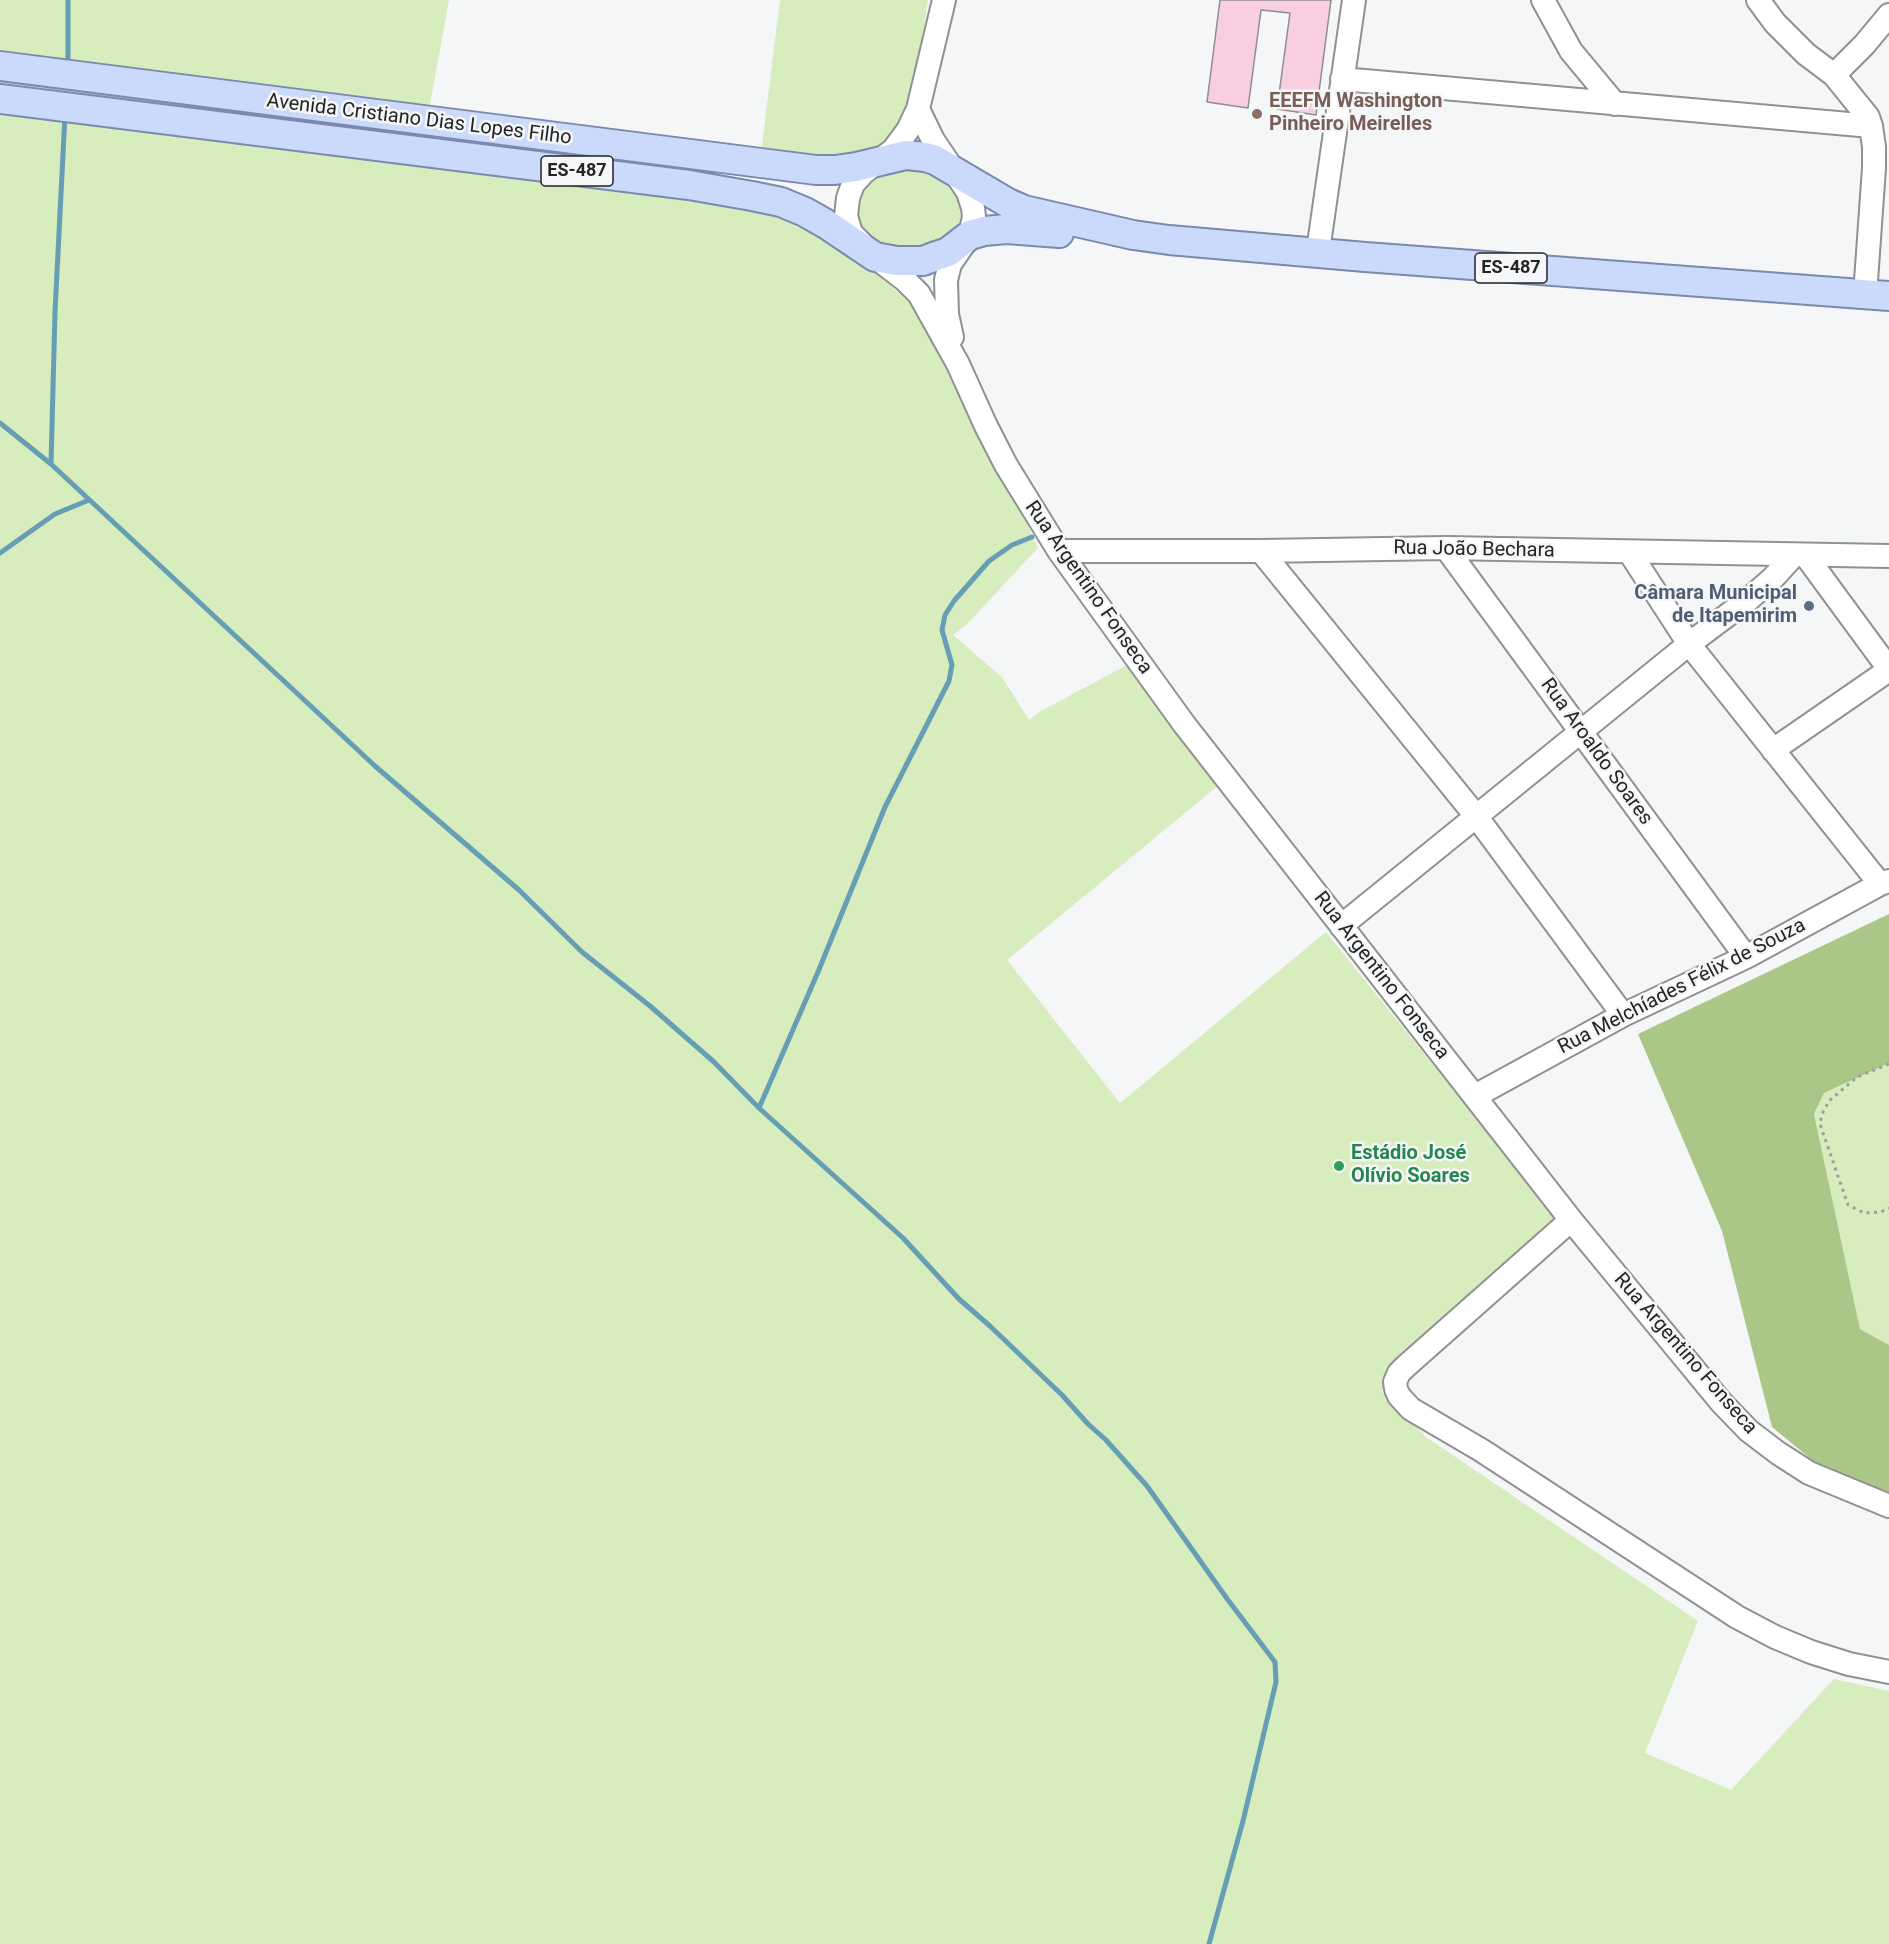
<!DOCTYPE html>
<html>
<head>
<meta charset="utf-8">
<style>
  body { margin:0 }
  canvas { display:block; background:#f4f6f8 }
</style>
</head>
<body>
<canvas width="1889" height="1944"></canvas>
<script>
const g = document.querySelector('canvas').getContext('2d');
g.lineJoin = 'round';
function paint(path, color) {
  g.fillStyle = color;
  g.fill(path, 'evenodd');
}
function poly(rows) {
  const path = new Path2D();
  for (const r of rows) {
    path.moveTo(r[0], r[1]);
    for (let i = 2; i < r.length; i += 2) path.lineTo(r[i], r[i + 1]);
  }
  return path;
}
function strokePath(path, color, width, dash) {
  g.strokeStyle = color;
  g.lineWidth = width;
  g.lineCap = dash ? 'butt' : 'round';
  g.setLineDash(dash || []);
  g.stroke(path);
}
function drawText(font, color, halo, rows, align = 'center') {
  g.font = font + ' Roboto,sans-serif';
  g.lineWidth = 5;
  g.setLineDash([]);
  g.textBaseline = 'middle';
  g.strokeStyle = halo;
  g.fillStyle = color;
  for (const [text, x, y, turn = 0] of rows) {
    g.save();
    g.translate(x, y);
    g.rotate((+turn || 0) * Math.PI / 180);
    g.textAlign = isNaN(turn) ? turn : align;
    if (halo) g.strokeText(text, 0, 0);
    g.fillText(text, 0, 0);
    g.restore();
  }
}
const green = poly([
  [0,0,449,0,429,110,0,59],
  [780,0,928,0,916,79,906,120,880,155,842,162,761,153],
  [0,114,620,189,702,200,773,214,864,261,913,306,945,348,1038,548,968,623,953,635,1002,677,1029,720,1041,711,1129,664,1220,784,1007,960,1120,1103,1326,932,1563,1226,1381,1391,1426,1437,1698,1621,1645,1753,1731,1790,1834,1679,1889,1691,1889,1944,0,1944],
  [896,170,916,170,938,177,957,195,961,218,952,236,934,247,886,250,857,225,851,208,861,191,869,182],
  [1889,1063,1889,1345,1860,1329,1814,1114,1824,1093]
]);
const forest = poly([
  [1889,914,1889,1063,1824,1093,1814,1114,1860,1329,1889,1345,1889,1499,1866,1490,1812,1460,1772,1427,1722,1231,1638,1034]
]);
const stream = poly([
  [68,67,68,0],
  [0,423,51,464,375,766,519,890,582,952,650,1006,714,1062,759,1108,903,1238,959,1299,991,1327,1062,1395,1088,1424,1106,1440,1147,1486,1228,1600,1275,1662,1276,1682,1243,1821,1209,1944],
  [51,464,55,312,65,115],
  [0,553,55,514,89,500],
  [759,1108,818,972,885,807,949,681,952,665,942,630,945,615,954,601,989,561,1012,545,1032,537]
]);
const building = poly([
  [1220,0,1331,0,1316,115,1277,109,1290,13,1261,10,1248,108,1207,102,1220,0]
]);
const path = poly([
  [1889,1064,1857,1077,1829,1101,1822,1114,1820,1124,1848,1205,1864,1213,1881,1212,1889,1208]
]);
const minor = poly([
  [944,0,918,109,908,130,893,150,863,173,853,184,848,198,846,216,851,233,875,257,905,280,919,294,958,364,986,426,1006,465,1059,551,1184,724,1571,1220,1721,1402,1749,1431,1778,1453,1809,1473,1889,1506],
  [1543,0,1571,51,1615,104],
  [1758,0,1775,23,1806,54,1834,75,1868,117,1871,126,1874,147,1874,168,1865,295],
  [1834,75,1864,45,1889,15],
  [1342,79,1871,126],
  [918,109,933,140,968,192,973,208,974,217,970,235,950,264,946,280,947,314,952,337],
  [1318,251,1354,0],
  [1446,548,1746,957],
  [1059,551,1261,551,1446,548,1889,556],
  [1261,551,1476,816,1623,1015],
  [1630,553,1689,644,1880,884],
  [1806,556,1889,669],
  [1773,750,1889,670],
  [1341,926,1689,644,1749,599,1773,578,1794,555],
  [1475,1096,1623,1015,1746,957,1880,884,1889,881],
  [1571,1220,1405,1367,1399,1373,1395,1382,1396,1389,1399,1396,1411,1409,1481,1450,1737,1617,1775,1637,1811,1652,1849,1664,1889,1672]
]);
const major = poly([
  [0,66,816,170,835,170,856,167,906,155,925,157,935,160,1008,203,1024,210,1133,235,1169,240,1365,257,1889,296],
  [0,99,689,185,752,196,781,202,805,212,826,224,875,257,897,261,923,261,936,256,948,252,970,235,984,231,1007,229,1059,233]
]);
const markers = [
  [1257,114,6,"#8d6e63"],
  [1809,606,6,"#5c6f8a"],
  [1339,1166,6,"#2e9e5b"]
];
const shields = [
  [577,171,72],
  [1511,268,72]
];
const shieldNames = [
  ["ES-487",577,171],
  ["ES-487",1511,268]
];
const educationNames = [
  ["EEEFM Washington",1269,102],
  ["Pinheiro Meirelles",1269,125]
];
const streetNames = [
  ["Avenida Cristiano Dias Lopes Filho",419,120,7],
  ["Rua João Bechara",1474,550,1],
  ["Rua Argentino Fonseca",1088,588,55],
  ["Rua Aroaldo Soares",1596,752,54],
  ["Rua Argentino Fonseca",1381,976,52],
  ["Rua Melchíades Félix de Souza",1682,987,-27],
  ["Rua Argentino Fonseca",1685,1354,49]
];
const serviceNames = [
  ["Câmara Municipal",1797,594],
  ["de Itapemirim",1797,617]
];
const leisureNames = [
  ["Estádio José",1351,1154],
  ["Olívio Soares",1351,1177]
];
paint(green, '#d7edbd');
paint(forest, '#abc787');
strokePath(stream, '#669eb4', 5);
paint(building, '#f9cee2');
strokePath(building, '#908d8e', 1.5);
strokePath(minor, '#8f9192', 26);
strokePath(major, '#7a89ac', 32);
strokePath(path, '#9c9e9f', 3, [3, 4.5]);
strokePath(minor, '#fff', 22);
strokePath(major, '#cbd9fa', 28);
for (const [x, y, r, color] of markers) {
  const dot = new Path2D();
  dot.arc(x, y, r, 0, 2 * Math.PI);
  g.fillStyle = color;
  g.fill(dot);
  strokePath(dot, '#f4f6f8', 2);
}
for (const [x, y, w] of shields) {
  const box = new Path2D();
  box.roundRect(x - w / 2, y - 15, w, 30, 4.5);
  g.fillStyle = '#f4f6f8';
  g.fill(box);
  strokePath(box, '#232424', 1.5);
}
drawText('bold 18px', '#232424', null, shieldNames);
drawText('bold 20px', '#785e54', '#f4f6f8', educationNames, 'left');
drawText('20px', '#232424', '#f4f6f8', streetNames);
drawText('bold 20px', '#4e5e75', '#f4f6f8', serviceNames, 'right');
drawText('bold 20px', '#27864d', '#f4f6f8', leisureNames, 'left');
</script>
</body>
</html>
